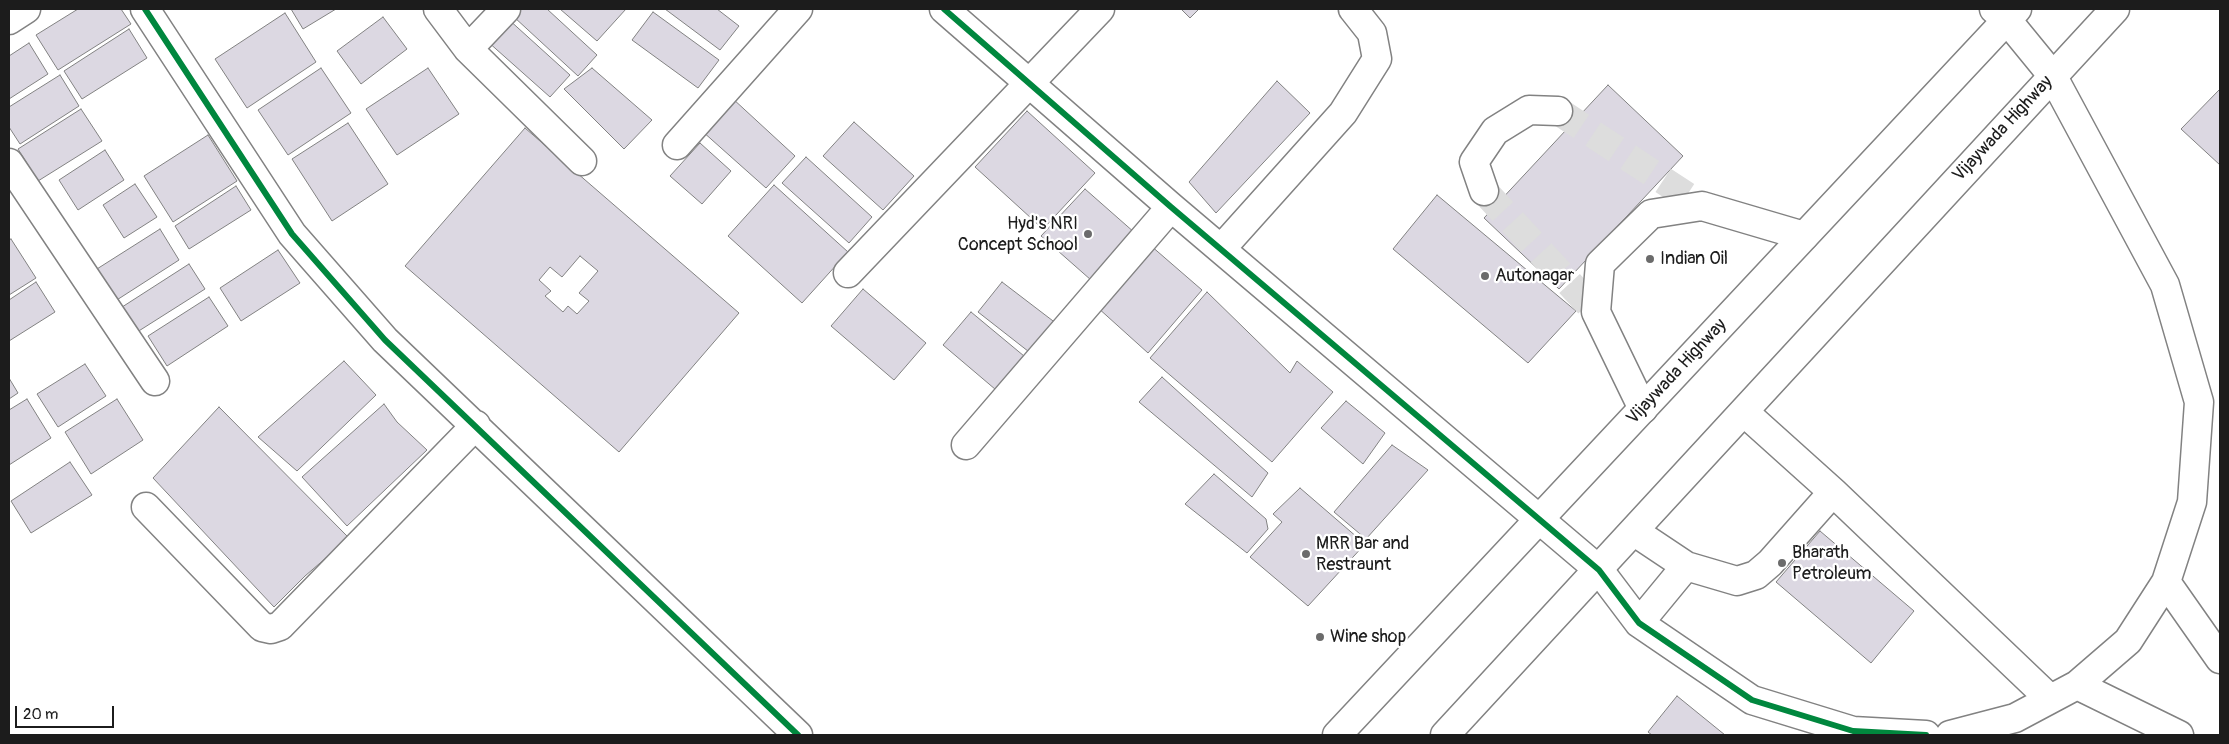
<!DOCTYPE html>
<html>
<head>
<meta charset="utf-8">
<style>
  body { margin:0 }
  #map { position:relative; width:2229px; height:744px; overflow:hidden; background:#fff; font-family:Pangolin,sans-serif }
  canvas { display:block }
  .frame { position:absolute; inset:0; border:10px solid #1c1c1c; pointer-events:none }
  .scale { position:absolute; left:15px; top:706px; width:99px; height:22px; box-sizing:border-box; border:2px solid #1c1c1c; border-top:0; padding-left:6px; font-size:15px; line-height:18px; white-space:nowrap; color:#1c1c1c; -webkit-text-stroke:4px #fff; paint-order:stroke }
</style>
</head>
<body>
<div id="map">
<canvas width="2229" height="744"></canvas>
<div class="frame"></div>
<div class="scale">20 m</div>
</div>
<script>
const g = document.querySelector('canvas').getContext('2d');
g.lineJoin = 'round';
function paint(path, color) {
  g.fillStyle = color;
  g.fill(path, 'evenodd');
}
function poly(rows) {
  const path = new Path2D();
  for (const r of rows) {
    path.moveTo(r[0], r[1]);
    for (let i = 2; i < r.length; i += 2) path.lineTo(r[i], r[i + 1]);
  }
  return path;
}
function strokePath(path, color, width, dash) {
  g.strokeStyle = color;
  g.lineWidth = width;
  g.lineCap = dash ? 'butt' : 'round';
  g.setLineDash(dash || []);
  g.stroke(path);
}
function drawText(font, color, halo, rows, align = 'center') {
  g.font = font + ' Pangolin,sans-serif';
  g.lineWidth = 4.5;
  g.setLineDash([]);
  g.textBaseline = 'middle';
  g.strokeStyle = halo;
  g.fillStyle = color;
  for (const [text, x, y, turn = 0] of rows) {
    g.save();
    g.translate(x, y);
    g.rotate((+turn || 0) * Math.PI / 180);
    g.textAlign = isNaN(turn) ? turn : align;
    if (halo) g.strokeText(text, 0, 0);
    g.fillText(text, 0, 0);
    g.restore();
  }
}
const building = poly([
  [78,9,121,9,131,24,58,70,36,35,78,9],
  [291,9,336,9,303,29,291,9],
  [522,9,547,9,597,55,578,76,514,17,522,9],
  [560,9,626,9,597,41,560,9],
  [665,9,717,9,739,26,720,50,665,9],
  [1181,9,1199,9,1190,18,1181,9],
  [653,12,719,60,698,88,632,40,653,12],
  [285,13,316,62,247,108,215,59,285,13],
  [383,17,407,49,361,84,337,51,383,17],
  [507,18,570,75,550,97,487,41,507,18],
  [129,29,147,58,82,99,64,71,129,29],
  [29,43,48,74,9,99,9,56,29,43],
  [321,68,351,113,288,155,258,110,321,68],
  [428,68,459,114,397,155,366,109,428,68],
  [592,68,652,120,624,149,564,89,592,68],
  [60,75,79,106,20,144,9,127,9,107,60,75],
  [1277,81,1310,113,1216,213,1189,182,1277,81],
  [1608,85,1683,156,1559,289,1484,218,1608,85],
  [2220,89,2220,165,2181,129,2220,89],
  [732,98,795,156,766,188,702,131,732,98],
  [81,109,102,141,38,181,18,149,81,109],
  [1027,111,1095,173,1043,229,975,167,1027,111],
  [854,122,914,176,883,210,823,156,854,122],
  [348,123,388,184,332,221,292,159,348,123],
  [525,128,739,313,619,452,405,266,525,128],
  [580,256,598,271,579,293,589,301,577,314,568,306,563,312,545,296,551,291,539,280,550,267,562,277,580,256],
  [208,135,237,181,173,222,144,176,208,135],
  [700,143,731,171,702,204,670,176,700,143],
  [105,150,124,180,78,210,59,180,105,150],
  [806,157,872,217,849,243,782,183,806,157],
  [135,184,157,217,124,238,103,205,135,184],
  [774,185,848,252,802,303,728,236,774,185],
  [236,186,251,210,189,249,175,226,236,186],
  [1085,189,1135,233,1091,280,1041,236,1085,189],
  [1437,195,1576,311,1528,363,1393,249,1437,195],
  [160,229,179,260,109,305,89,274,160,229],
  [11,239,36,278,9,295,9,240,11,239],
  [1150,245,1202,290,1148,353,1097,307,1150,245],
  [278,250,300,283,241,321,220,288,278,250],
  [189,264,205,289,134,334,119,309,189,264],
  [36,282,55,312,9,341,9,300,36,282],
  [1002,282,1057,324,1033,355,978,312,1002,282],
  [863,289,926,343,894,380,831,326,863,289],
  [1207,292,1290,373,1297,361,1333,392,1272,462,1150,358,1207,292],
  [209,297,228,326,167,366,148,336,209,297],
  [971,312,1030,361,1002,395,943,345,971,312],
  [344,361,376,395,297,471,258,437,344,361],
  [85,364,106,396,58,427,37,394,85,364],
  [1162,377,1268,473,1252,497,1139,402,1162,377],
  [9,378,18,393,9,399,9,378],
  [27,399,51,438,9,465,9,410,27,399],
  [117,399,143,440,91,474,65,432,117,399],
  [1346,401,1385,433,1363,464,1321,428,1346,401],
  [384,404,397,422,427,450,347,526,302,477,384,404],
  [219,407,349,538,305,576,274,607,153,478,219,407],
  [1392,445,1428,470,1366,539,1334,512,1392,445],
  [70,462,92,495,31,533,11,501,70,462],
  [1214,474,1266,519,1268,529,1247,553,1185,504,1214,474],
  [1300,488,1365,544,1308,606,1250,557,1282,522,1273,514,1300,488],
  [1820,531,1914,611,1871,663,1776,582,1820,531],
  [1677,696,1725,735,1652,735,1648,732,1677,696]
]);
const minorTunnel = poly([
  [1558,111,1702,206],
  [1484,191,1596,312]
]);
const minor = poly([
  [145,9,292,234,385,340,798,735],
  [438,9,468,49,582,161],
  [944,9,1171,207,1599,570,1639,623,1752,700,1853,731,1926,735],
  [9,20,26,9],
  [468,49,506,9],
  [677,145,798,9],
  [9,163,155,381],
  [1484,191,1474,162,1495,131,1529,110,1558,111],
  [1221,249,1343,113,1377,59,1372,33,1353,9],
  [848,273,1100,9],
  [1643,409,1596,312,1600,264,1651,214,1702,206,1804,236],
  [1744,412,1833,492,2050,699],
  [966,445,1171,207],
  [146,507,262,627,271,629,280,626,476,425],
  [1635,532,1686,566,1737,581,1756,575,1770,563,1833,492],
  [2166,582,2220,659],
  [1639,623,1686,566],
  [2077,685,2179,735],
  [1950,735,2015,718,2077,685,2128,641,2166,582,2192,502,2199,402,2165,285,2052,75,2007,20,1994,9]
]);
const highway = poly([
  [1337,735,2017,9],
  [1445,735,2115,9]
]);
const cycleway = poly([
  [145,9,292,234,385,340,798,735],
  [944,9,1171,207,1599,570,1639,623,1752,700,1853,731,1926,735]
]);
const markers = [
  [1088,234,5,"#6b6b6b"],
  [1650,259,5,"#6b6b6b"],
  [1485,276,5,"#6b6b6b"],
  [1306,554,5,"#6b6b6b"],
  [1782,563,5,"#6b6b6b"],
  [1320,637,5,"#6b6b6b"]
];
const streetNames = [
  ["Vijaywada Highway",2003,129,-47],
  ["Vijaywada Highway",1677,372,-47]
];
const poiNames = [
  ["Hyd's NRI",1078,224,"right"],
  ["Concept School",1078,245,"right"],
  ["Indian Oil",1660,259],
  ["Autonagar",1495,276],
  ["MRR Bar and",1316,544],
  ["Restraunt",1316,565],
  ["Bharath",1792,553],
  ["Petroleum",1792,574],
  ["Wine shop",1330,637]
];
paint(building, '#dcd8e2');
strokePath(building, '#828282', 1);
strokePath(minorTunnel, '#ddd', 28, [28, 14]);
strokePath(minor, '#828282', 31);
strokePath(highway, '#828282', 31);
strokePath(minor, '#fff', 28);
strokePath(highway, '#fff', 28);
strokePath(cycleway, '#00873e', 6);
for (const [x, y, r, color] of markers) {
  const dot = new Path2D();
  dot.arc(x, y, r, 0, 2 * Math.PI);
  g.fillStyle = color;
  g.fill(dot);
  strokePath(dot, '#fff', 2);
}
drawText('18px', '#1c1c1c', '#fff', streetNames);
drawText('18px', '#1c1c1c', '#fff', poiNames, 'left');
</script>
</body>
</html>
